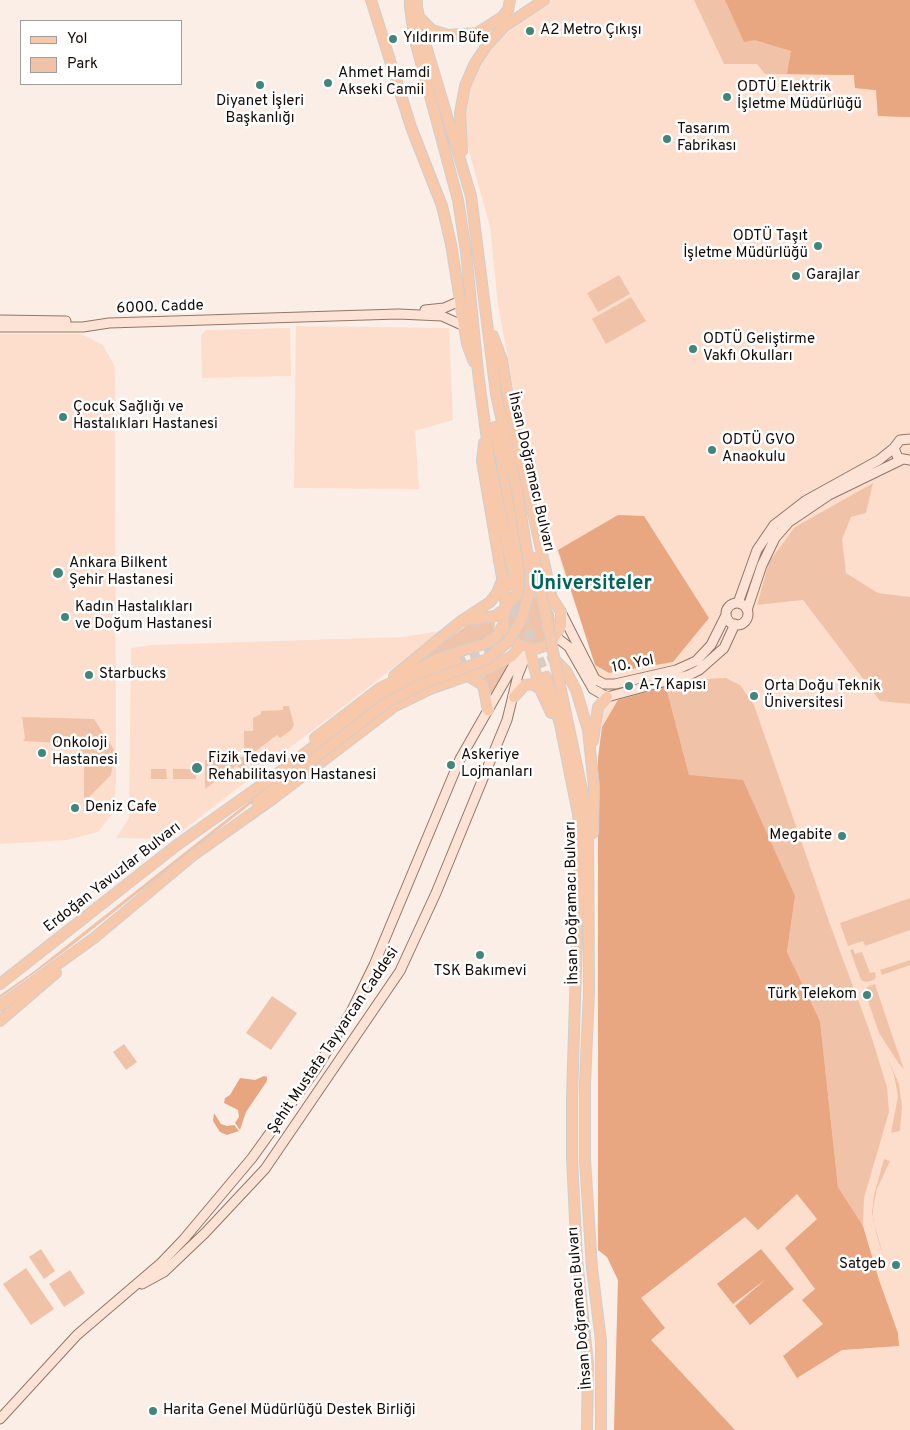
<!DOCTYPE html>
<html>
<head>
<meta charset="utf-8">
<style>
  body { margin:0 }
  #map { position:relative; width:910px; height:1430px; overflow:hidden; background:#fbeee7; font-family:Overpass,sans-serif }
  canvas { display:block }
  .legend { position:absolute; left:20px; top:20px; width:162px; height:65px; box-sizing:border-box; background:#fff; border:1px solid #a19d9b; margin:0; padding:6px 9px; list-style:none; font-size:15px; color:#140a05 }
  .legend li { display:flex; align-items:center; gap:10px; height:25px }
  .legend b { width:25px; border:1px solid #a19d9b }
</style>
</head>
<body>
<div id="map">
<canvas width="910" height="1430"></canvas>
<ul class="legend">
<li><b style="height:6px;background:#f8c8ab"></b>Yol</li>
<li><b style="height:14px;background:#f0c3a9"></b>Park</li>
</ul>
</div>
<script>
const g = document.querySelector('canvas').getContext('2d');
g.lineJoin = 'round';
function paint(path, color) {
  g.fillStyle = color;
  g.fill(path, 'evenodd');
}
function poly(rows) {
  const path = new Path2D();
  for (const r of rows) {
    if (r.length === 3) {
      path.moveTo(r[0] + r[2], r[1]);
      path.arc(r[0], r[1], r[2], 0, 2 * Math.PI);
      continue;
    }
    path.moveTo(r[0], r[1]);
    for (let i = 2; i < r.length; i += 2) path.lineTo(r[i], r[i + 1]);
  }
  return path;
}
function strokePath(path, color, width, dash) {
  g.strokeStyle = color;
  g.lineWidth = width;
  g.lineCap = dash ? 'butt' : 'round';
  g.setLineDash(dash || []);
  g.stroke(path);
}
function drawText(font, color, halo, rows, align = 'center') {
  g.font = font + ' Overpass,sans-serif';
  g.lineWidth = 5;
  g.setLineDash([]);
  g.textBaseline = 'middle';
  g.strokeStyle = halo;
  g.fillStyle = color;
  for (const [text, x, y, turn = 0] of rows) {
    g.save();
    g.translate(x, y);
    g.rotate((+turn || 0) * Math.PI / 180);
    g.textAlign = isNaN(turn) ? turn : align;
    if (halo) g.strokeText(text, 0, 0);
    g.fillText(text, 0, 0);
    g.restore();
  }
}
const built = poly([
  [553,0,910,0,910,1430,614,1430,618,1280,607,1257,598,1250,598,758,602,727,595,665,526,457,498,305,490,227,463,129,472,82,477,68,487,53,519,22],
  [296,326,449,328,453,420,415,431,419,489,294,488],
  [290,328,291,376,202,378,201,335,206,330],
  [0,334,82,334,103,345,115,367,116,780,114,812,98,832,67,840,0,844],
  [441,631,172,839,116,838,129,818,131,648,152,645,402,637]
]);
const green = poly([
  [694,0,910,0,910,117,878,116,876,90,855,88,854,75,765,74,757,64,724,64],
  [619,275,630,294,598,312,587,293],
  [631,297,646,321,606,344,592,319],
  [873,483,866,513,851,517,842,539,846,573,878,593,910,597,910,704,880,701,803,600,757,605,769,562,795,527],
  [531,621,24],
  [495,622,494,632,484,640,458,646,421,661,420,660,467,625],
  [511,661,491,696,487,684,481,678],
  [726,678,740,685,754,705,831,927,870,1032,887,1087,889,1112,864,1198,863,1226,838,1187,820,1021,787,952,795,896,689,775,666,687,706,679],
  [283,706,289,706,294,725,291,730,280,738,277,735,248,757,251,761,241,769,237,765,205,789,205,760,229,760,229,758,244,757,244,731,253,731,253,718,261,714,261,711,283,710],
  [22,717,94,719,115,751,111,775,84,802,84,763,80,762,79,749,76,749,76,744,23,741,25,738],
  [151,769,166,769,167,779,151,779],
  [173,769,196,769,196,779,173,779],
  [284,774,286,776,65,951,0,998,0,995,33,972],
  [910,898,910,930,865,946,863,941,848,946,840,923],
  [853,949,855,954,862,952,870,973,875,972,876,977,874,980,866,982,861,980,850,950],
  [910,960,910,965,882,975,880,970],
  [875,984,890,1029,904,1069,899,1064,879,1033,866,995,867,987],
  [272,996,297,1013,271,1050,246,1033],
  [124,1044,137,1062,126,1070,113,1052],
  [887,1057,899,1084,902,1107,900,1131,891,1133,898,1096,894,1075],
  [884,1159,890,1161,877,1189,873,1208,873,1220,888,1271,876,1233,872,1212,874,1195],
  [41,1249,55,1271,44,1279,29,1257],
  [26,1268,54,1309,31,1325,3,1284],
  [70,1270,85,1293,64,1307,49,1284]
]);
const forest = poly([
  [725,0,910,0,910,117,878,116,876,90,855,88,854,75,787,74,791,51,755,40,744,42],
  [618,515,644,516,709,618,673,662,609,673,595,665,558,550],
  [666,687,689,775,743,780,795,896,787,952,820,1021,838,1187,863,1226,879,1280,898,1333,899,1346,842,1350,797,1378,783,1356,823,1324,802,1300,815,1289,785,1248,817,1219,797,1194,758,1230,745,1217,641,1298,665,1328,651,1340,735,1430,614,1430,618,1280,607,1257,598,1250,598,758,602,727,618,700]
]);
const water = poly([
  [264,1076,267,1077,267,1081,246,1112,240,1130,235,1123,239,1117,238,1110,224,1103,225,1098,230,1095,240,1078,255,1080],
  [214,1113,221,1124,227,1126,234,1125,239,1131,227,1135,220,1132,213,1121],
  [761,1249,794,1289,750,1325,735,1306,766,1279,733,1304,717,1284]
]);
const primaryTunnel = poly([
  [516,587,524,621,546,677],
  [456,662,486,650,501,637,509,626,519,602]
]);
const secondary = poly([
  [425,310,444,308,460,301],
  [0,320,66,321],
  [0,327,83,327,109,323,398,314,442,316,464,326],
  [910,439,900,440,894,448,898,458,910,460],
  [738,603,757,550,774,525,805,501,879,460,894,448],
  [737,614,11],
  [747,610,762,565,775,538,789,522,829,495,901,460],
  [561,612,595,679,604,684,615,684,676,670,696,661,711,645,726,615],
  [556,637,569,647,593,689,607,697,689,675,699,670,724,648,735,624],
  [142,1284,164,1272,205,1233,265,1169,400,971,436,893,507,720,518,675,529,648],
  [0,1419,77,1335,160,1264,184,1239,252,1158,316,1069,351,1012,374,965,460,759,516,661,521,647]
]);
const primary = poly([
  [371,0,411,127,442,206,451,244,467,344,474,362],
  [410,7,414,37,458,200,466,252,478,372,490,463,514,577],
  [417,7,423,36,471,196,496,394,513,472],
  [421,19,432,30,448,35,477,33,502,17,508,10,510,0],
  [462,151,460,113,465,86,475,63,487,45,505,26,544,0],
  [493,336,502,360,511,415,552,598],
  [495,427,524,578,534,589],
  [461,621,495,616,506,608,516,595,532,591,545,593,552,598,561,612,561,625,553,640,545,646,535,649,517,644,505,630,503,618,506,608,504,589,482,461,484,443],
  [529,648,540,689],
  [553,658,566,671,576,690,588,730,594,787,593,833],
  [394,676,461,621,490,602,497,593,503,578,515,586,521,584,524,578],
  [468,676,483,685,488,710],
  [558,676,584,799,588,835,589,990,585,1084,585,1160,592,1268,601,1341,601,1430],
  [546,677,560,724,578,814,580,837,572,1098,572,1158,577,1260,588,1364,587,1430],
  [514,697,525,685,533,684,540,689,551,713],
  [315,738,380,688,442,657,487,643,496,637,504,624],
  [593,741,598,707,607,697],
  [257,802,285,781],
  [192,856,274,798,395,706,430,689,489,668,512,656,521,646],
  [0,984,177,845,287,767,366,706,409,682,456,662],
  [0,1006,94,938,196,853],
  [0,1021,56,973]
]);
const primaryBridge = poly([
  [410,0,410,7],
  [417,0,417,7],
  [513,472,518,494],
  [534,557,558,676],
  [285,781,386,703,420,685,487,659,508,642,522,619,530,588,530,570,517,490]
]);
const markers = [
  [530,31,5,"#41867b"],
  [393,39,5,"#41867b"],
  [328,83,5,"#41867b"],
  [260,85,5,"#41867b"],
  [727,97,5,"#41867b"],
  [667,139,5,"#41867b"],
  [818,246,5,"#41867b"],
  [796,276,5,"#41867b"],
  [693,349,5,"#41867b"],
  [63,417,5,"#41867b"],
  [712,450,5,"#41867b"],
  [58,573,6,"#41867b"],
  [65,617,5,"#41867b"],
  [89,675,5,"#41867b"],
  [629,686,5,"#41867b"],
  [754,696,5,"#41867b"],
  [42,753,5,"#41867b"],
  [451,765,5,"#41867b"],
  [197,768,6,"#41867b"],
  [75,808,5,"#41867b"],
  [842,836,5,"#41867b"],
  [480,955,5,"#41867b"],
  [867,995,5,"#41867b"],
  [896,1265,5,"#41867b"],
  [153,1411,5,"#41867b"]
];
const poiNames = [
  ["A2 Metro Çıkışı",540,31],
  ["Yıldırım Büfe",403,39],
  ["Ahmet Hamdi",338,74],
  ["Akseki Camii",338,91],
  ["ODTÜ Elektrik",737,88],
  ["İşletme Müdürlüğü",737,105],
  ["Diyanet İşleri",260,102,"center"],
  ["Başkanlığı",260,119,"center"],
  ["Tasarım",677,130],
  ["Fabrikası",677,147],
  ["ODTÜ Taşıt",808,237,"right"],
  ["İşletme Müdürlüğü",808,254,"right"],
  ["Garajlar",806,276],
  ["ODTÜ Geliştirme",703,340],
  ["Vakfı Okulları",703,357],
  ["Çocuk Sağlığı ve",73,408],
  ["Hastalıkları Hastanesi",73,425],
  ["ODTÜ GVO",722,441],
  ["Anaokulu",722,458],
  ["Ankara Bilkent",69,564],
  ["Şehir Hastanesi",69,581],
  ["Kadın Hastalıkları",75,608],
  ["ve Doğum Hastanesi",75,625],
  ["Starbucks",99,675],
  ["A-7 Kapısı",639,686],
  ["Orta Doğu Teknik",764,687],
  ["Üniversitesi",764,704],
  ["Onkoloji",52,744],
  ["Hastanesi",52,761],
  ["Askeriye",461,756],
  ["Lojmanları",461,773],
  ["Fizik Tedavi ve",208,759],
  ["Rehabilitasyon Hastanesi",208,776],
  ["Deniz Cafe",85,808],
  ["Megabite",832,836,"right"],
  ["TSK Bakımevi",480,972,"center"],
  ["Türk Telekom",857,995,"right"],
  ["Satgeb",886,1265,"right"],
  ["Harita Genel Müdürlüğü Destek Birliği",163,1411]
];
const streetNames = [
  ["6000. Cadde",160,308,-2],
  ["İhsan Doğramacı Bulvarı",530,472,77],
  ["10. Yol",633,665,-11],
  ["Erdoğan Yavuzlar Bulvarı",113,878,-38],
  ["İhsan Doğramacı Bulvarı",573,903,-91],
  ["Şehit Mustafa Tayyarcan Caddesi",334,1041,-56],
  ["İhsan Doğramacı Bulvarı",581,1308,-95]
];
const districtNames = [
  ["Üniversiteler",591,585]
];
paint(built, '#fddecd');
paint(green, '#f0c3a9');
paint(forest, '#e8a781');
paint(water, '#e7a680');
strokePath(primaryTunnel, '#d8ccc5', 10, [10, 5]);
strokePath(secondary, '#927666', 11);
strokePath(primary, '#d0cecd', 12);
strokePath(secondary, '#fce3d5', 9);
strokePath(primary, '#f8c8ab', 10);
strokePath(primaryBridge, '#d0cecd', 12, []);
strokePath(primaryBridge, '#f8c8ab', 10);
for (const [x, y, r, color] of markers) {
  const dot = new Path2D();
  dot.arc(x, y, r, 0, 2 * Math.PI);
  g.fillStyle = color;
  g.fill(dot);
  strokePath(dot, '#fff', 2);
}
drawText('15px', '#140a05', '#fff', poiNames, 'left');
drawText('15px', '#140a05', '#fff', streetNames);
drawText('bold 20px', '#046459', '#fff', districtNames);
</script>
</body>
</html>
